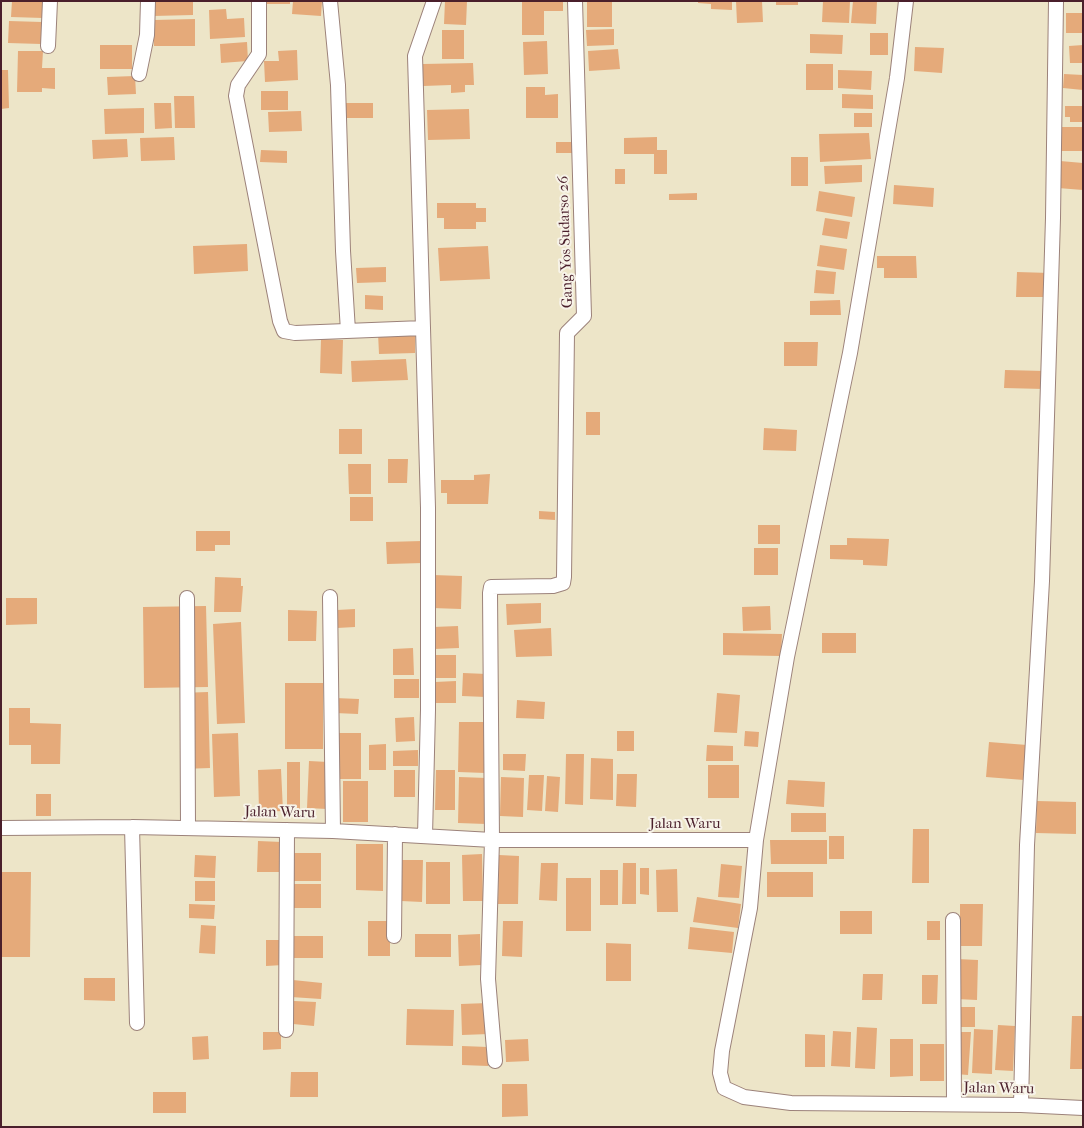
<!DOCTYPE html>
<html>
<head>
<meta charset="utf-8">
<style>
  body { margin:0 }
  #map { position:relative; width:1084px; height:1128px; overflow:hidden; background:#ede5c8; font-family:"IM FELL French Canon",serif }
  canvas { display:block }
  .frame { position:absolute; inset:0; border:2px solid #4a1f2b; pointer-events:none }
</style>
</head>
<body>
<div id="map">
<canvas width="1084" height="1128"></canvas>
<div class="frame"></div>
</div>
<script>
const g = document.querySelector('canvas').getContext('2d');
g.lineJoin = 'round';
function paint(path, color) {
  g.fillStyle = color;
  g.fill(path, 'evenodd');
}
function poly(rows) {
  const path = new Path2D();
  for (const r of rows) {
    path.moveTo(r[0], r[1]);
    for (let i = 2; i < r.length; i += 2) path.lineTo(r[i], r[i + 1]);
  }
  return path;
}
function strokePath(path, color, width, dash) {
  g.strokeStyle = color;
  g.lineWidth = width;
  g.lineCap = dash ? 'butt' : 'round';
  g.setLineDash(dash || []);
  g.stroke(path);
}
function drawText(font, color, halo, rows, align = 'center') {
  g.font = font + ' "IM FELL French Canon",serif';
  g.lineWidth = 4;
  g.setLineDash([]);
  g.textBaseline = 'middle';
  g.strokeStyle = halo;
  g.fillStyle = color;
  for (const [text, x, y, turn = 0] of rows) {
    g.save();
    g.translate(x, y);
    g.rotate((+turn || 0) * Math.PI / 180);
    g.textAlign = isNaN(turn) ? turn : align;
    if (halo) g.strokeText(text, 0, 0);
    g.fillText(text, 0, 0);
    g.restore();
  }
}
const building = poly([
  [12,1,44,1,43,18,11,17],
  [153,1,193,1,193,15,153,16],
  [266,1,290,1,290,4,266,4],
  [293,1,322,1,321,16,292,14],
  [445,1,467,1,466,25,444,24],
  [522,1,563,1,563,11,544,11,544,35,522,35],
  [587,1,612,1,612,27,587,27],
  [698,1,732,1,732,10,711,9,711,4,698,3],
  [736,1,762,1,763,22,737,23],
  [776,1,798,1,798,5,776,5],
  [823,1,850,1,849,23,822,22],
  [853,1,877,1,876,24,851,23],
  [226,9,227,19,244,18,245,37,210,39,209,10],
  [1066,13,1083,13,1083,33,1066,33],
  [195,19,195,46,154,46,154,20],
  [9,21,42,22,41,44,8,43],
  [614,29,614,45,587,46,586,30],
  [442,30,464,30,464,59,442,59],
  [870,33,888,33,888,55,870,55],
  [810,34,843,35,842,54,810,53],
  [547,41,548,74,524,75,523,42],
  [247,42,248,61,221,63,220,44],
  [100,45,132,45,132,69,100,69],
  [1083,45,1083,63,1070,63,1069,46],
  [915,47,944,48,942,73,914,71],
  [618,49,620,69,589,71,588,51],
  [297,50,298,80,265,82,264,61,279,61,278,51],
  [18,51,43,51,42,68,55,68,55,89,42,88,42,92,17,92],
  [473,63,474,85,465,85,465,92,451,93,451,85,423,86,423,64],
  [806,64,833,64,833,90,806,90],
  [1,70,8,70,9,108,1,109],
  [838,70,872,71,871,90,838,88],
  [1064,74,1083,75,1083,90,1063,88],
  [135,76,136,94,108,95,107,77],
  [526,87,545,87,545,95,558,94,558,118,526,118],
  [261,91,288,91,288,110,261,110],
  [842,94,873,95,873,109,842,108],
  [174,96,194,96,195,128,175,128],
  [154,103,171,103,172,128,155,129],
  [341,103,373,103,373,118,341,118],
  [1065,106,1083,106,1083,122,1070,122,1070,117,1065,117],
  [144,108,144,133,105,134,104,109],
  [469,109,470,139,428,140,427,110],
  [301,111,302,131,269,132,268,112],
  [854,113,872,113,872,127,854,127],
  [1061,127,1083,127,1083,151,1060,151],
  [869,133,871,159,820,162,819,134],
  [174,137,175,160,141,161,140,138],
  [657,137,657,150,667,150,667,174,654,174,654,154,624,154,624,138],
  [127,139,128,157,93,159,92,140],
  [556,142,573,142,573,153,556,153],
  [261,150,287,151,287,163,260,162],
  [791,157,808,157,808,186,791,186],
  [1060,161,1083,163,1083,190,1058,188],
  [862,165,862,182,825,184,824,166],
  [615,169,625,169,625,184,615,184],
  [894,185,934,188,933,207,893,204],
  [819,191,855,197,852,217,816,211],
  [697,193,697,200,669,200,669,194],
  [437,203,476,203,476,208,486,208,486,222,476,222,476,229,444,229,444,218,437,218],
  [825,218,850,222,847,239,822,235],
  [247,244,248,271,194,274,193,246],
  [820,245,847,249,844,270,817,266],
  [488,246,490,279,440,281,438,248],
  [877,256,916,256,917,278,884,278,884,268,877,268],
  [386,267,386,282,357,283,356,268],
  [816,270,836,272,834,294,814,293],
  [1017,272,1050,273,1050,288,1043,287,1043,297,1016,297],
  [365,295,383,296,383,310,365,309],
  [840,300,841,315,810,315,810,301],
  [415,332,415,353,379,354,378,333],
  [321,339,343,340,342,374,320,373],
  [784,342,818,342,817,366,784,366],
  [406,359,408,380,352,382,351,361],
  [1005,370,1045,371,1044,389,1004,388],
  [586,412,600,412,600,435,586,435],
  [764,428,797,430,796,451,763,450],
  [339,429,362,429,362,454,339,454],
  [388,459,408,459,407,483,388,483],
  [348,464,371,464,371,494,349,494],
  [490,474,488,504,447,504,447,493,441,493,441,480,474,480,474,475],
  [350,497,373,497,373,521,350,521],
  [539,511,555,512,555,520,539,519],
  [758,525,780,525,780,544,758,544],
  [196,531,230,531,230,545,215,545,215,551,196,551],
  [847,538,889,539,887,566,863,565,863,560,830,559,830,545,847,545],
  [422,541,423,563,387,564,386,542],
  [754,548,778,548,778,575,754,575],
  [433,575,462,576,461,609,432,608],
  [215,577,241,578,241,586,243,586,241,612,214,612],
  [6,598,37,598,37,624,6,625],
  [541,603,541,623,507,625,506,604],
  [206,606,208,687,144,688,143,607],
  [770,606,771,630,743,631,742,607],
  [355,609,355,627,337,628,337,610],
  [288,610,317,611,316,641,288,641],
  [241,622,245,723,217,724,213,624],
  [458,626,459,648,434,649,433,627],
  [551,628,552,656,516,657,514,630],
  [723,633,782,634,781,656,723,655],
  [822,633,856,633,856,653,822,653],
  [413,648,414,675,393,675,393,649],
  [435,655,456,655,456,678,435,678],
  [463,673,487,674,486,697,462,696],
  [394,679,419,679,419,698,394,698],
  [456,681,456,703,435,703,435,682],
  [285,683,323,683,323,749,285,749],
  [208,692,210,768,182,769,180,693],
  [717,693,740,695,737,733,714,732],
  [335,698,359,699,358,714,335,713],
  [517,700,545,702,544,719,516,718],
  [9,708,30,708,30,723,61,724,60,764,31,764,31,745,9,745],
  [414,717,415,741,396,742,395,718],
  [459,722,487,722,486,773,458,772],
  [617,731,634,731,634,751,617,751],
  [745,731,759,732,758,747,744,746],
  [238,733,240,796,214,797,212,734],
  [337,733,361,733,361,779,338,779],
  [989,742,1027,745,1024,780,986,777],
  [386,744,386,770,369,770,369,745],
  [707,745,733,746,733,761,706,761],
  [418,750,418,766,393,766,393,751],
  [503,754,526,754,525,771,503,770],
  [566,754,584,754,583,805,565,804],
  [591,758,613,759,613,800,590,799],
  [309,761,328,762,327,809,307,808],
  [287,762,300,762,300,816,287,816],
  [708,765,739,765,739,798,708,798],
  [281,769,283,811,259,812,258,770],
  [394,770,415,770,415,797,394,797],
  [436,770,455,770,455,810,435,810],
  [617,774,637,774,636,807,616,806],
  [529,775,544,775,542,811,527,810],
  [547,776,560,777,558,812,545,811],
  [459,777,487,778,486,824,458,823],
  [501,777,524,778,523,817,500,816],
  [788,780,825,782,824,807,786,804],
  [343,781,368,781,368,822,343,822],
  [36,794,51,794,51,816,36,816],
  [1037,801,1076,802,1076,834,1036,833],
  [791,813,826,813,826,832,791,832],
  [913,829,929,829,929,883,912,883],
  [829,836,844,836,844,859,829,859],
  [770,840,827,840,827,864,771,864],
  [258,841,282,842,281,872,257,872],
  [356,844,383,844,383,891,356,890],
  [291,853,321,853,321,881,291,881],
  [482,854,483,901,463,901,462,855],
  [195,855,216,856,215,878,194,877],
  [499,855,519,856,518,904,498,904],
  [401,860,423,860,422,902,401,901],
  [426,862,450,862,450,904,426,904],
  [541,863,558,863,557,901,539,900],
  [623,863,636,863,636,904,622,904],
  [721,864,742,866,739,898,718,897],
  [640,868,649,868,649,895,640,894],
  [677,869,678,912,657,912,656,870],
  [600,870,618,870,618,905,600,905],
  [1,872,31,872,30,957,1,957],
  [767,872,813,872,813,897,767,897],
  [566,878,591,878,591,931,566,931],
  [195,881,215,881,215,901,195,901],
  [291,884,321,884,321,908,291,908],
  [697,897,741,904,738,928,693,922],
  [189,904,215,905,214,919,189,918],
  [960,904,983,904,982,946,960,946],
  [840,911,872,911,872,934,840,934],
  [368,921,390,921,390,956,368,956],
  [503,921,523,921,522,957,502,956],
  [927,921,940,921,940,940,927,940],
  [201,925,216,926,215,954,199,953],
  [690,927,734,932,732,953,688,949],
  [415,934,451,934,451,957,415,957],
  [480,934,481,965,459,966,458,935],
  [293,936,323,936,323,958,293,958],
  [266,940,282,940,283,965,266,966],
  [606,943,631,944,631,981,606,981],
  [957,959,978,960,977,1000,956,999],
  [863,974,883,974,882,1000,862,1000],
  [922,975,938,975,937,1004,922,1004],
  [84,978,115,978,115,1001,84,1000],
  [293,980,322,983,321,999,291,997],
  [294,1001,316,1002,314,1026,293,1024],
  [488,1003,489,1034,462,1035,461,1004],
  [957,1007,975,1007,975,1027,957,1027],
  [407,1009,454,1010,453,1046,406,1045],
  [1072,1016,1083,1016,1083,1069,1070,1069],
  [998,1025,1015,1026,1013,1071,995,1070],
  [857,1027,877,1028,875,1069,855,1068],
  [974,1029,993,1030,992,1074,972,1073],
  [833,1031,851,1032,850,1067,831,1066],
  [263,1032,281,1032,281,1049,263,1050],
  [959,1032,971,1032,968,1075,956,1074],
  [805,1034,825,1035,825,1067,805,1067],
  [208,1036,209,1059,193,1060,192,1037],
  [528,1039,529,1061,506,1062,505,1040],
  [890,1039,913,1039,913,1076,890,1077],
  [920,1044,944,1044,944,1081,920,1081],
  [462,1046,488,1047,488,1066,462,1065],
  [291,1072,318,1072,318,1097,290,1097],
  [502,1084,527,1084,528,1116,502,1117],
  [153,1092,186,1092,186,1113,153,1113]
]);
const minor = poly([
  [259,1,259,54,238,85,236,96,280,321,284,331,295,333,423,328,428,508,428,710,425,836],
  [330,1,338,85,343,251,348,331],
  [906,1,897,78,850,353,787,657,756,840,750,908,722,1051,720,1073,724,1088,744,1097,791,1103,1021,1105,1083,1108],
  [48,46,50,1],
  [139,74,147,35,148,1],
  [423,328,415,56,434,1],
  [330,597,333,831],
  [187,598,188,828],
  [132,827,137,1023],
  [1,828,132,827,333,831,492,840,756,840],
  [953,920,954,1104],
  [394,936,395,834],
  [286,1030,287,830],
  [495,1061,488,979,492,840,490,593,491,587,553,586,563,583,564,577,567,333,584,316,575,1],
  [1021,1105,1027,845,1042,581,1053,218,1056,1]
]);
const streetNames = [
  ["Gang Yos Sudarso 26",566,242,-92],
  ["Jalan Waru",280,813,1],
  ["Jalan Waru",685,824],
  ["Jalan Waru",999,1089,1]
];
paint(building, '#e5aa7a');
strokePath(minor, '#9c827a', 16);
strokePath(minor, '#fff', 14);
drawText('15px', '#4a1f2b', '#f7f3e8', streetNames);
</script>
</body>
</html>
